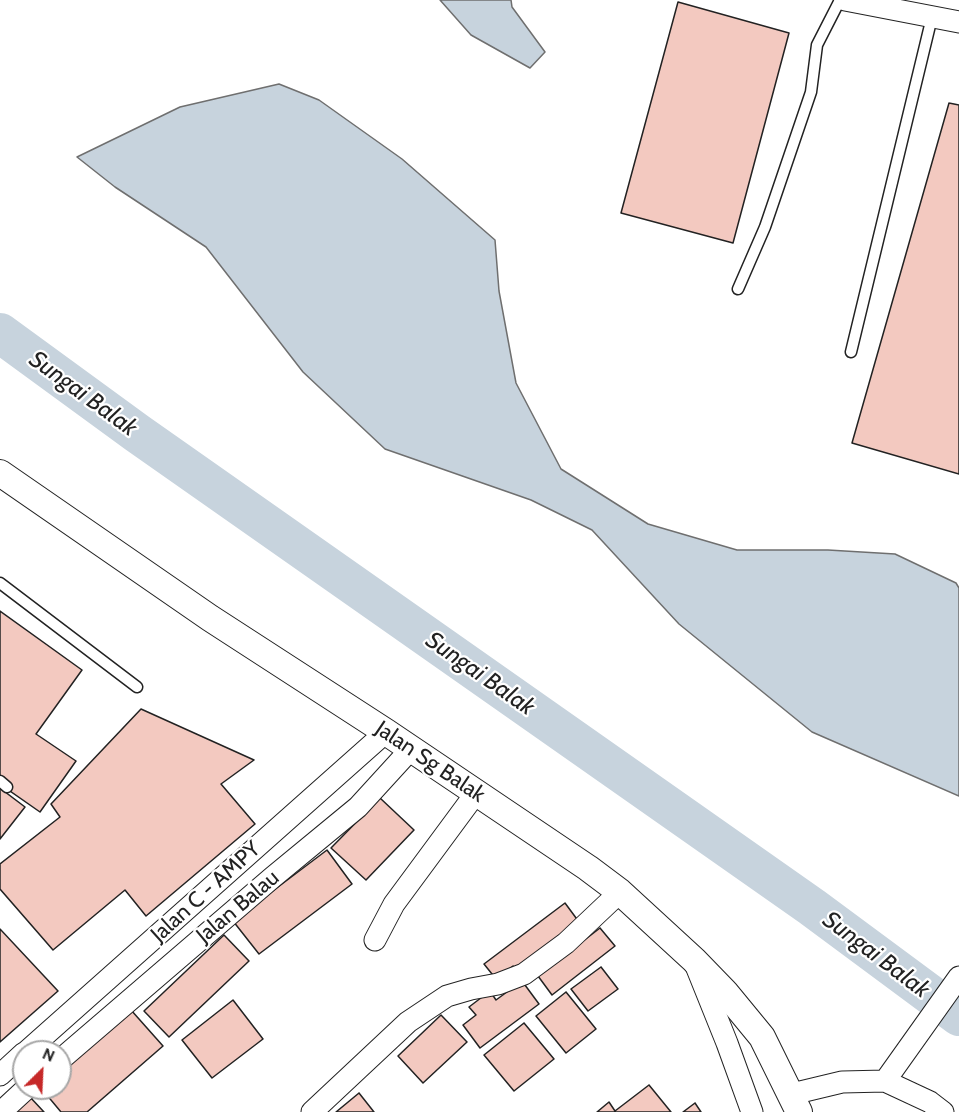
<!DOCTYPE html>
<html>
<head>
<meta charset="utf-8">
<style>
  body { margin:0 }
  #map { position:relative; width:959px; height:1112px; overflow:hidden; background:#fff; font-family:Cabin,sans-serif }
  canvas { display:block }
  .north { position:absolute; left:12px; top:1040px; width:60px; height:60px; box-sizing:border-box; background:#fff; border:2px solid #a7a7a7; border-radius:50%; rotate:24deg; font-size:16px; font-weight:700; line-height:24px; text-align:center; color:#222 }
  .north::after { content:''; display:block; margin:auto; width:21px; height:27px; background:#c62828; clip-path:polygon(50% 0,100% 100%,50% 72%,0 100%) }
</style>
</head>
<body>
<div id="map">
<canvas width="959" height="1112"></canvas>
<div class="north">N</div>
</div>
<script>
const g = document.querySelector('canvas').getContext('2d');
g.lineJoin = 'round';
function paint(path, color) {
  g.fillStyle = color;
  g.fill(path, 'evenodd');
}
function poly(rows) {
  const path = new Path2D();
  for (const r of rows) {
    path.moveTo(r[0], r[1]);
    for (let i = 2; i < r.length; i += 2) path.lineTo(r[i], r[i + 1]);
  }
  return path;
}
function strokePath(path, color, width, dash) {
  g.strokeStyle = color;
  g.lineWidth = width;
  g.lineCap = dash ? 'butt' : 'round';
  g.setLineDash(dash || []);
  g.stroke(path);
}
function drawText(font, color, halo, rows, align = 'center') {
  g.font = font + ' Cabin,sans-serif';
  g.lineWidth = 4.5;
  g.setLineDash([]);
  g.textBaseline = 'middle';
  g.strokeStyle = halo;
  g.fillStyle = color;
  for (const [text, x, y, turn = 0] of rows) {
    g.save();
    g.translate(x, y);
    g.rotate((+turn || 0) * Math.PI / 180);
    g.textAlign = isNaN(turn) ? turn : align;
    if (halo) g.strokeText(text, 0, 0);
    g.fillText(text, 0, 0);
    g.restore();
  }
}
const water = poly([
  [440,0,511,0,512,7,545,52,530,68,471,35,440,0],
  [279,84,319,100,402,159,495,240,499,291,516,383,561,469,648,524,737,550,828,550,895,554,956,583,959,588,959,796,812,732,679,624,592,530,531,500,385,449,303,372,206,247,115,187,77,157,180,107,279,84]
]);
const river = poly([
  [0,333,137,433,812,907,959,1016]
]);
const building = poly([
  [678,2,789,33,733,243,621,213,678,2],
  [949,103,959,105,959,474,852,443,949,103],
  [0,611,82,670,36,734,76,761,40,812,0,784,0,611],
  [141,709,254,760,221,784,255,824,146,916,125,890,53,950,0,889,0,864,60,817,51,804,141,709],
  [0,788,25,807,0,839,0,788],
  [380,798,414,830,366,880,331,848,380,798],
  [327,850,352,884,259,954,233,921,327,850],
  [565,903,582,926,519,974,513,966,496,979,484,964,565,903],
  [600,928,615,946,552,995,538,976,600,928],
  [0,929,58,991,0,1042,0,929],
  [224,935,249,961,169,1037,144,1011,224,935],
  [601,967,618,989,588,1011,571,989,601,967],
  [522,981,539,1004,480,1048,463,1025,476,1015,469,1007,490,991,496,1000,522,981],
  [566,992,596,1029,566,1053,536,1016,566,992],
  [233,1000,263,1039,212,1078,182,1040,233,1000],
  [131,1010,163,1046,87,1112,61,1112,41,1088,60,1088,60,1072,131,1010],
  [441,1015,467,1042,423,1083,398,1056,441,1015],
  [524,1023,554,1059,514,1091,484,1055,524,1023],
  [649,1085,671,1112,597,1112,609,1102,615,1111,649,1085],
  [359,1093,374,1112,336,1112,359,1093],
  [30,1097,44,1112,14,1112,30,1097],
  [695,1103,701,1112,683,1112,695,1103]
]);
const service = poly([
  [738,289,765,227,811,92,817,45,840,0],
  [851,352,932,17],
  [0,583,137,687],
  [0,781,7,787]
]);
const minor = poly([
  [845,0,959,22],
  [375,940,394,904,476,793],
  [696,966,727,1043,752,1112],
  [26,1052,386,732],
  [60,1060,273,877,358,807,411,749],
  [0,1075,24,1053],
  [885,1081,959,977],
  [792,1094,842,1082,885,1081,930,1102,943,1112],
  [1,1112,27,1088],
  [312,1112,408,1022,447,996,471,989,498,984,524,974,566,943,620,892]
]);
const tertiary = poly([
  [0,473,210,618,386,732,588,868,620,892,694,960,725,992,762,1037,799,1112]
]);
const streetNames = [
  ["Jalan Sg Balak",430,762,34],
  ["Jalan C - AMPY",206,892,-42],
  ["Jalan Balau",238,907,-40]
];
const waterNames = [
  ["Sungai Balak",83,394,36],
  ["Sungai Balak",480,674,35],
  ["Sungai Balak",876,955,37]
];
paint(water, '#c7d3dd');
strokePath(water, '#6f6f6f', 1.5);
strokePath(river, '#c7d3dd', 40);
paint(building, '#f3c9c0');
strokePath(building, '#222', 1.5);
strokePath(service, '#222', 13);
strokePath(minor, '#222', 23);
strokePath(tertiary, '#222', 28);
strokePath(service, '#fff', 10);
strokePath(minor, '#fff', 21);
strokePath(tertiary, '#fff', 26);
drawText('22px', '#222', '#fff', streetNames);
drawText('italic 24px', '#222', '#fff', waterNames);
</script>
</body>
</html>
